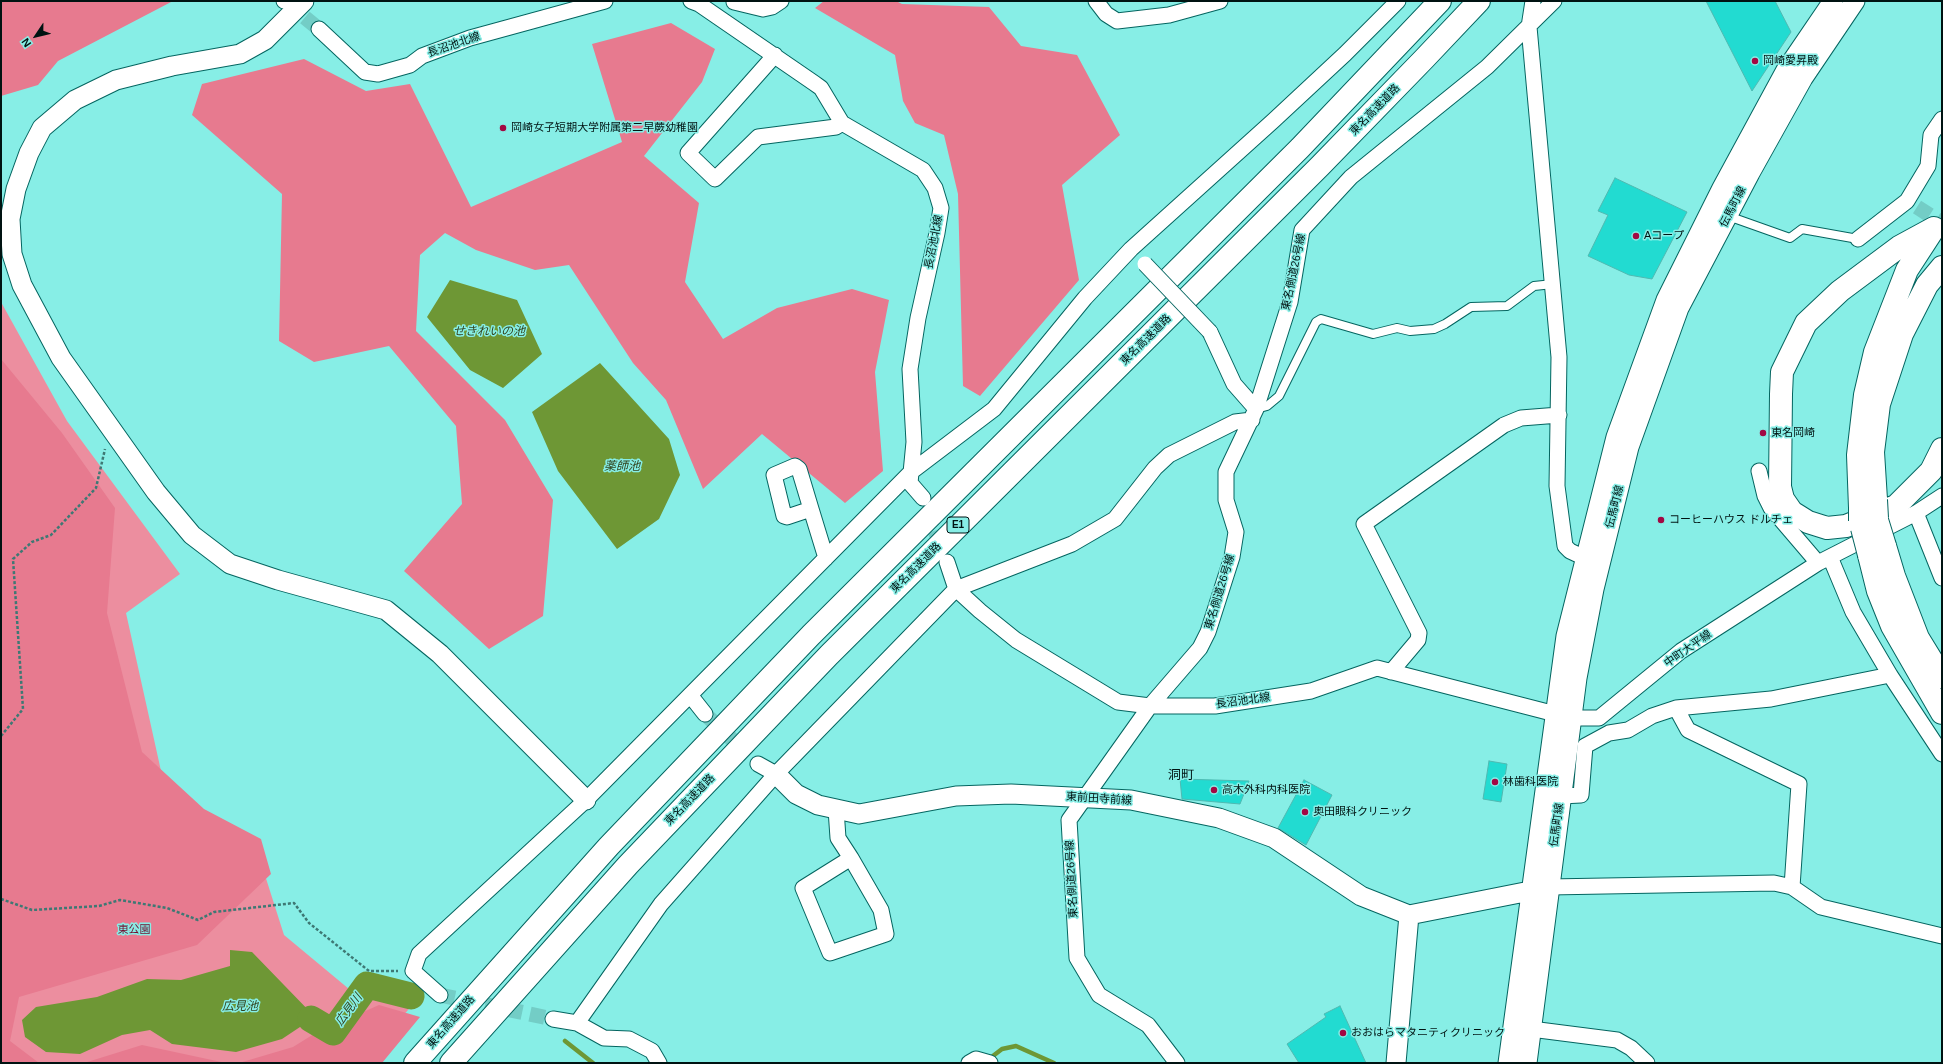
<!DOCTYPE html>
<html>
<head>
<meta charset="utf-8">
<style>
  body { margin:0 }
  #map { position:relative; width:1943px; height:1064px; overflow:hidden; background:#87eee6; font-family:Arial,sans-serif }
  canvas { display:block }
  .frame { position:absolute; inset:0; border:2px solid #001312; pointer-events:none }
  .north { position:absolute; left:16px; top:16px; width:40px; height:40px; -webkit-text-stroke:3px #87eee6; paint-order:stroke; rotate:235deg; font-size:11px; font-weight:700; line-height:16px; text-align:center; color:#001312 }
  .north::after { content:''; display:block; margin:auto; width:14px; height:18px; background:#001312; clip-path:polygon(50% 0,100% 100%,50% 72%,0 100%) }
</style>
</head>
<body>
<div id="map">
<canvas width="1943" height="1064"></canvas>
<div class="frame"></div>
<div class="north">N</div>
</div>
<script>
const g = document.querySelector('canvas').getContext('2d');
g.lineJoin = 'round';
function paint(path, color) {
  g.fillStyle = color;
  g.fill(path, 'evenodd');
}
function poly(rows) {
  const path = new Path2D();
  for (const r of rows) {
    path.moveTo(r[0], r[1]);
    for (let i = 2; i < r.length; i += 2) path.lineTo(r[i], r[i + 1]);
  }
  return path;
}
function strokePath(path, color, width, dash) {
  g.strokeStyle = color;
  g.lineWidth = width;
  g.lineCap = dash ? 'butt' : 'round';
  g.setLineDash(dash || []);
  g.stroke(path);
}
function drawText(font, color, halo, rows, align = 'center') {
  g.font = font + ' Arial,"Noto Sans JP",sans-serif';
  g.lineWidth = 3;
  g.setLineDash([]);
  g.textBaseline = 'middle';
  g.strokeStyle = halo;
  g.fillStyle = color;
  for (const [text, x, y, turn = 0] of rows) {
    g.save();
    g.translate(x, y);
    g.rotate((+turn || 0) * Math.PI / 180);
    g.textAlign = isNaN(turn) ? turn : align;
    if (halo) g.strokeText(text, 0, 0);
    g.fillText(text, 0, 0);
    g.restore();
  }
}
const green = poly([
  [1,302,67,421,180,574,126,613,167,798,256,847,284,935,349,989,421,995,362,1063,1,1063]
]);
const forest = poly([
  [1,1,173,1,58,61,38,85,1,96],
  [824,1,896,1,902,4,989,7,1021,46,1077,55,1120,135,1062,185,1079,280,980,396,963,386,958,194,944,135,915,123,903,101,895,55,815,8],
  [671,23,715,49,702,82,644,156,699,203,685,282,723,339,777,308,852,289,889,300,875,372,883,471,845,503,762,434,703,489,666,400,633,363,569,265,535,270,476,250,445,233,420,255,416,331,505,420,553,500,543,616,489,649,404,571,462,504,456,426,389,346,314,362,279,341,282,194,192,115,202,84,304,59,366,91,410,84,471,207,622,142,592,44],
  [1,359,62,433,115,508,107,613,142,752,204,809,261,839,271,874,197,945,19,997,10,1041,39,1063,1,1063],
  [379,1005,420,1017,382,1063,239,1063,293,1047,314,1034],
  [142,1045,226,1063,84,1063]
]);
const water = poly([
  [450,280,517,300,542,354,503,388,470,370,427,317],
  [600,363,669,439,680,475,659,519,617,549,558,471,532,412],
  [230,950,252,952,315,1017,282,1039,236,1052,172,1044,150,1030,122,1035,80,1054,46,1052,25,1037,22,1020,36,1007,97,997,147,979,181,980,230,966]
]);
const stream = poly([
  [565,1041,593,1063],
  [989,1059,1002,1049,1016,1046,1054,1063]
]);
const river = poly([
  [311,1019,333,1032,367,985,411,996]
]);
const building = poly([
  [1706,1,1775,1,1791,32,1752,91,1706,1],
  [1615,178,1687,212,1652,279,1629,275,1588,256,1608,215,1598,211,1615,178],
  [1489,761,1507,764,1501,802,1483,799,1489,761],
  [1180,779,1249,781,1240,804,1182,799,1180,779],
  [1304,780,1332,795,1306,845,1278,828,1304,780],
  [1340,1006,1366,1063,1299,1063,1287,1044,1326,1017,1324,1014,1340,1006]
]);
const minorTunnel = poly([
  [287,3,319,29],
  [1917,207,1942,223],
  [927,509,943,552],
  [705,714,758,764],
  [440,995,553,1019]
]);
const path = poly([
  [1,736,23,709,13,559,32,542,51,535,96,488,105,449],
  [1,899,32,910,99,906,120,900,167,908,198,920,214,912,294,903,309,923,369,971,398,971]
]);
const service = poly([
  [1728,216,1790,238,1802,229,1858,239],
  [1256,409,1267,406,1279,396,1316,322,1321,319,1373,334,1397,328,1410,331,1434,329,1445,324,1471,307,1507,306,1534,286,1553,284]
]);
const minor = poly([
  [284,1,285,1],
  [691,1,699,4,814,83,821,88,842,123,923,170,935,188,941,208,937,233,918,318,910,369,914,442,910,483,923,498],
  [1096,1,1106,14,1117,21,1169,15,1220,1],
  [1533,1,1529,27,1559,357,1557,486,1565,546,1570,551,1585,558,1597,560],
  [734,2,763,9,772,7,781,1],
  [319,29,365,72,378,74,410,65,422,56,470,38,605,1],
  [775,55,688,153,715,179,758,137,836,127,842,123],
  [1858,239,1907,201,1928,166,1931,135,1942,119],
  [1210,332,1234,384,1256,409],
  [1759,471,1765,496,1771,508,1818,563],
  [811,509,787,517,784,516,774,475,795,466,799,469,811,509,826,558],
  [1916,513,1942,578],
  [1830,557,1853,612,1890,675,1942,754],
  [947,562,956,589,980,611,1016,640,1118,702,1150,706,1215,706,1311,691,1377,668,1571,718,1599,718,1681,651,1818,563,1916,513,1942,496],
  [1391,672,1418,640,1419,633,1364,524,1504,425,1521,418,1559,415],
  [690,695,705,714],
  [1676,708,1688,730,1799,784,1792,887],
  [758,764,776,774],
  [1561,796,1581,795,1585,746,1609,733,1628,730,1652,716,1676,708,1771,699,1890,675],
  [836,809,838,838,851,858,881,910,886,934,830,953,803,888,851,858],
  [1540,889,1549,887,1774,883,1792,887,1821,907,1942,936],
  [440,995,413,971,419,954,586,800,911,472,994,409,1085,298,1131,249,1273,121,1345,54,1398,1],
  [553,1019,577,1023,661,904,776,774,956,589,1072,544,1115,519,1155,468,1169,455,1235,422,1252,420],
  [577,1023,604,1038,629,1039,652,1051,659,1063],
  [1531,1029,1617,1040,1631,1048,1647,1063],
  [969,1063,976,1059,990,1063],
  [1177,1063,1148,1025,1099,995,1077,958,1069,820,1150,706,1200,648,1208,632,1232,557,1236,532,1226,500,1226,472,1256,409,1290,302,1302,230,1351,177,1487,67,1554,1]
]);
const tertiary = poly([
  [304,1,265,40,240,54,172,66,116,80,75,100,42,128,29,153,16,189,10,219,12,254,22,285,61,358,156,492,192,535,230,564,278,580,386,610,440,654,586,800],
  [776,774,796,794,818,805,859,814,956,796,1011,794,1131,800,1219,818,1274,838,1361,896,1409,915],
  [1396,1063,1409,915,1530,891],
  [1508,1063,1566,636,1616,437,1666,300,1722,188,1786,70,1833,1],
  [1527,1063,1577,678,1594,589,1629,447,1679,308,1750,173,1803,78,1855,1]
]);
const motorway = poly([
  [1934,228,1899,247,1840,291,1806,323,1782,372,1781,394,1780,487,1783,499,1792,512,1808,522,1827,528,1846,526,1896,506,1931,471,1942,449],
  [1876,500,1873,452,1879,404,1902,334,1927,285,1942,267],
  [1860,508,1858,455,1865,395,1875,352,1907,270,1933,230],
  [1885,546,1894,576,1918,638,1942,677],
  [1869,555,1878,591,1892,626,1942,713],
  [415,1063,609,846,811,635,1300,148,1440,1],
  [451,1063,628,865,829,655,1320,166,1424,59,1479,1]
]);
const minorBridge = poly([
  [1145,264,1210,332]
]);
const motorwayBridge = poly([
  [1876,500,1877,518],
  [1860,508,1860,521],
  [1877,520,1885,546],
  [1862,528,1869,555]
]);
const markers = [
  [1755,61,4,"#a20843"],
  [503,128,4,"#a20843"],
  [1636,236,4,"#a20843"],
  [1763,433,4,"#a20843"],
  [1661,520,4,"#a20843"],
  [1495,782,4,"#a20843"],
  [1214,790,4,"#a20843"],
  [1305,812,4,"#a20843"],
  [1343,1033,4,"#a20843"]
];
const shields = [
  [958,525,22]
];
const shieldNames = [
  ["E1",958,525]
];
const streetNames = [
  ["長沼池北線",454,45,-19],
  ["東名高速道路",1375,110,-46],
  ["伝馬町線",1733,207,-63],
  ["長沼池北線",934,242,-79],
  ["東名側道26号線",1294,272,-78],
  ["東名高速道路",1146,340,-45],
  ["伝馬町線",1615,507,-76],
  ["東名高速道路",916,568,-45],
  ["東名側道26号線",1220,592,-73],
  ["中町大平線",1688,649,-35],
  ["長沼池北線",1243,701,-8],
  ["東前田寺前線",1099,799,4],
  ["東名高速道路",690,800,-46],
  ["伝馬町線",1557,825,-82],
  ["東名側道26号線",1072,879,-93],
  ["東名高速道路",451,1022,-49]
];
const poiNames = [
  ["岡崎愛昇殿",1763,61],
  ["岡崎女子短期大学附属第二早蕨幼稚園",511,128],
  ["Aコープ",1644,236],
  ["東名岡崎",1771,433],
  ["コーヒーハウス ドルチェ",1669,520],
  ["林歯科医院",1503,782],
  ["高木外科内科医院",1222,790],
  ["奥田眼科クリニック",1313,812],
  ["おおはらマタニティクリニック",1351,1033]
];
const parkNames = [
  ["東公園",134,930]
];
const waterNames = [
  ["せきれいの池",489,332],
  ["薬師池",622,467],
  ["広見池",240,1007],
  ["広見川",349,1010,-54]
];
const quarterNames = [
  ["洞町",1181,775]
];
paint(green, '#ec8e9f');
paint(forest, '#e77a8f');
paint(water, '#6e9735');
strokePath(stream, '#6e9735', 4.5);
strokePath(river, '#6e9735', 27);
paint(building, '#22dbd1');
strokePath(building, '#4fb9b1', 1);
strokePath(minorTunnel, '#73cdc6', 15, [15, 8]);
strokePath(service, '#046560', 10);
strokePath(minor, '#046560', 17);
strokePath(tertiary, '#046560', 21);
strokePath(motorway, '#046560', 24);
strokePath(path, '#3e7874', 2.5, [3, 2]);
strokePath(service, '#fff', 8);
strokePath(minor, '#fff', 15);
strokePath(tertiary, '#fff', 19);
strokePath(motorway, '#fff', 22);
strokePath(minorBridge, '#046560', 17, []);
strokePath(motorwayBridge, '#046560', 24, []);
strokePath(minorBridge, '#fff', 15);
strokePath(motorwayBridge, '#fff', 22);
for (const [x, y, r, color] of markers) {
  const dot = new Path2D();
  dot.arc(x, y, r, 0, 2 * Math.PI);
  g.fillStyle = color;
  g.fill(dot);
  strokePath(dot, '#87eee6', 1.5);
}
for (const [x, y, w] of shields) {
  const box = new Path2D();
  box.roundRect(x - w / 2, y - 8, w, 16, 3);
  g.fillStyle = '#87eee6';
  g.fill(box);
  strokePath(box, '#001312', 1);
}
drawText('bold 10px', '#001312', null, shieldNames);
drawText('11px', '#001312', '#87eee6', streetNames);
drawText('11px', '#001312', '#87eee6', poiNames, 'left');
drawText('11px', '#720f2f', '#87eee6', parkNames);
drawText('italic 12px', '#32431c', '#87eee6', waterNames);
drawText('13px', '#001312', '#87eee6', quarterNames);
</script>
</body>
</html>
